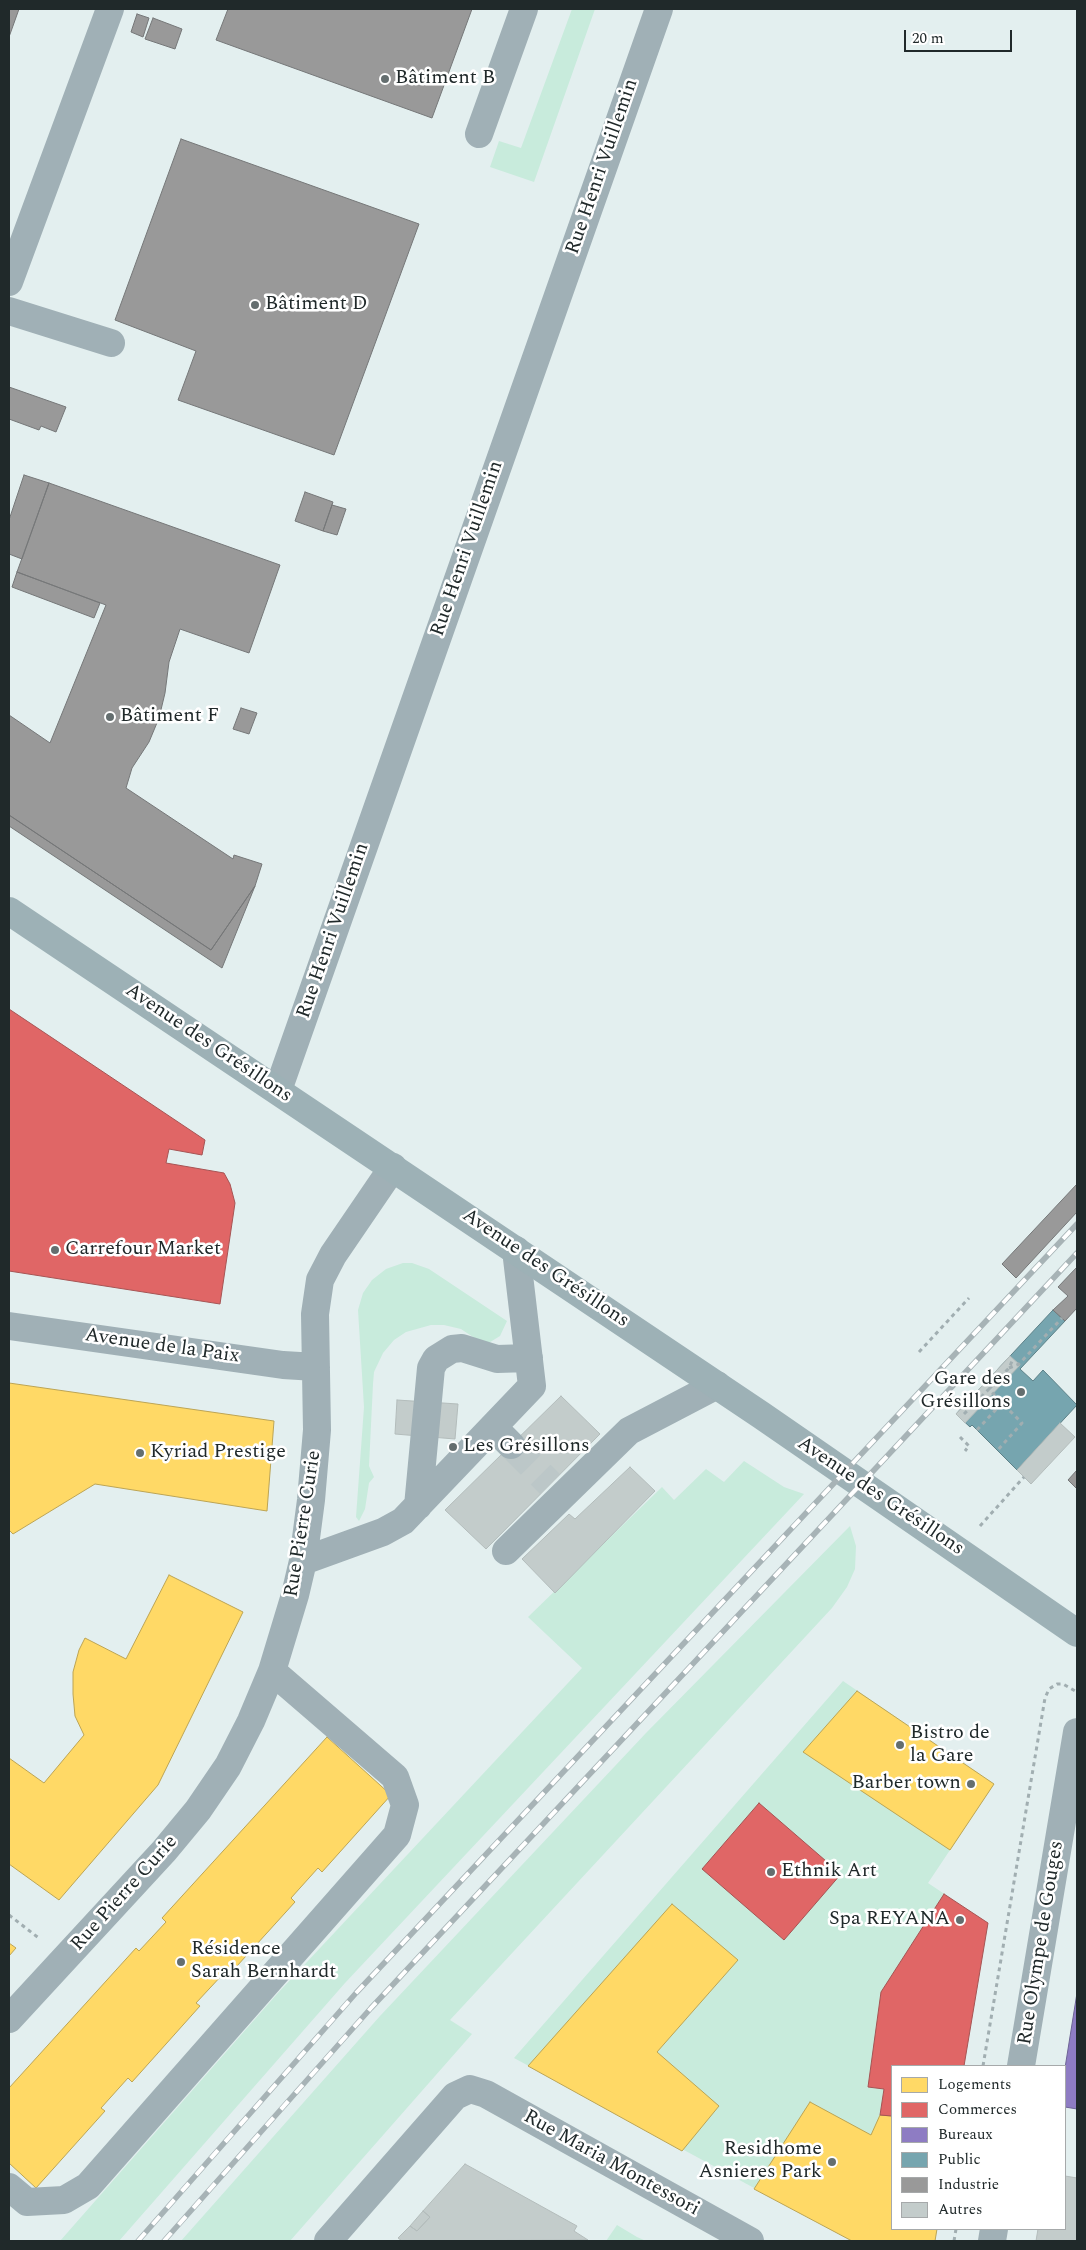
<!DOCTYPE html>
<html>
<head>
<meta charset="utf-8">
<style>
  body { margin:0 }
  #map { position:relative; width:1086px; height:2250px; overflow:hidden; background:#e3efef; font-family:Spectral,serif }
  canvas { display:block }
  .frame { position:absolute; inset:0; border:10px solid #20292a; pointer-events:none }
  .legend { position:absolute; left:891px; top:2065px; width:175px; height:165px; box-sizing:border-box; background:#fff; border:1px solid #a6a9aa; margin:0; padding:6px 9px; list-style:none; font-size:15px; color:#20292a }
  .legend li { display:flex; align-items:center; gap:10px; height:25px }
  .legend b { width:25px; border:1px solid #a6a9aa }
  .scale { position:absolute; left:904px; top:30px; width:108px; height:22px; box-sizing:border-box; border:2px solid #20292a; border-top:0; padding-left:6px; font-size:15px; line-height:18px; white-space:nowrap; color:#20292a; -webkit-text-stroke:4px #fff; paint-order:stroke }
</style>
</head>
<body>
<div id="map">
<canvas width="1086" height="2250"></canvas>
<div class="frame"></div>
<ul class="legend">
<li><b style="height:14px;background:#ffd966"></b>Logements</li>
<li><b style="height:14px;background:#e06666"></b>Commerces</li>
<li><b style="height:14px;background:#8e7cc3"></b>Bureaux</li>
<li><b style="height:14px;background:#76a5af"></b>Public</li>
<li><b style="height:14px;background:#999"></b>Industrie</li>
<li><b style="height:14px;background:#c3cccb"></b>Autres</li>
</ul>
<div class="scale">20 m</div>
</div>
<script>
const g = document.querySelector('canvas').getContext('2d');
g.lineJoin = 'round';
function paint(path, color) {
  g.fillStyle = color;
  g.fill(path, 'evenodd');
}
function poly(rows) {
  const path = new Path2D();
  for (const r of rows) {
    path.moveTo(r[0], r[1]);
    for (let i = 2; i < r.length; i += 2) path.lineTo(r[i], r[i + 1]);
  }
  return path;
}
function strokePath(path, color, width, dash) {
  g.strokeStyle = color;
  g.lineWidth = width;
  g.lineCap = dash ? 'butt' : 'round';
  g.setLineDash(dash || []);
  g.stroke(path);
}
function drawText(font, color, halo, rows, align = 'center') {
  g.font = font + ' Spectral,serif';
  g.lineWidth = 5;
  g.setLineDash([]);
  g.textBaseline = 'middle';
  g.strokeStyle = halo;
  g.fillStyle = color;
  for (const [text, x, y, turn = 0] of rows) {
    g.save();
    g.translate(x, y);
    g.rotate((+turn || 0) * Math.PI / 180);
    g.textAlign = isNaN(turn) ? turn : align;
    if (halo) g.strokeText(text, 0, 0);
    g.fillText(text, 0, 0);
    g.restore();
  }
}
const green = poly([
  [572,9,595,9,534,182,490,167,499,141,521,148],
  [403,1263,412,1263,429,1269,507,1321,500,1336,487,1344,482,1343,461,1329,444,1325,431,1325,406,1332,394,1340,383,1353,374,1372,373,1384,369,1466,374,1477,369,1483,365,1509,359,1521,356,1517,364,1407,358,1310,363,1293,372,1280,386,1269],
  [744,1461,784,1487,804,1494,345,1983,119,2241,60,2241,277,1994,582,1668,528,1617,662,1487,674,1500,706,1469,724,1482],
  [850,1526,856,1546,855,1569,847,1587,832,1608,450,2020,472,2034,290,2241,181,2241,380,2016,646,1733],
  [843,1681,994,1784,928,1883,988,1923,964,2066,892,2066,892,2229,937,2229,935,2241,852,2241,514,2058],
  [617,2225,637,2237,646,2241,606,2241]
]);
const homes = poly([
  [9,1383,274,1421,267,1511,95,1484,13,1534,9,1530,9,1383],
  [169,1575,243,1612,158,1785,59,1900,9,1864,9,1758,44,1783,84,1735,75,1716,73,1694,73,1672,79,1650,85,1638,126,1659,169,1575],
  [857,1691,994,1784,950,1850,803,1752,857,1691],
  [327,1737,391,1795,322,1872,318,1868,291,1898,295,1902,227,1977,223,1974,196,2003,200,2006,132,2082,128,2078,101,2108,105,2111,36,2188,9,2163,9,2088,136,1948,139,1951,166,1922,162,1918,327,1737],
  [672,1904,738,1960,657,2052,719,2106,682,2151,528,2066,672,1904],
  [9,1943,16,1948,9,1956,9,1943],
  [810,2102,871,2135,880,2115,892,2116,892,2229,937,2229,935,2241,852,2241,754,2189,810,2102]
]);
const shops = poly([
  [9,1009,205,1140,202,1155,169,1149,166,1163,224,1173,230,1184,235,1203,220,1304,9,1271,9,1009],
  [759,1803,841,1874,784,1940,702,1869,759,1803],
  [944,1894,988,1923,964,2066,892,2066,892,2116,880,2115,884,2089,868,2087,881,1992,944,1894]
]);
const offices = poly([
  [1077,1993,1077,2109,1065,2107,1065,2068,1077,1993]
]);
const public = poly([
  [1053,1310,1065,1321,1020,1369,1033,1381,1043,1370,1077,1405,1017,1470,972,1425,970,1427,956,1414,1053,1310]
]);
const industry = poly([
  [9,9,19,9,9,37,9,9],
  [228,9,472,9,432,118,216,40,228,9],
  [137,14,149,18,143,37,131,32,137,14],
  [153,18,182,29,175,49,145,39,153,18],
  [181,139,419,224,334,455,178,400,196,351,115,320,181,139],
  [9,387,66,407,56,432,41,426,39,430,9,419,9,387],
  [24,475,49,483,22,559,9,554,9,520,24,475],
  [49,483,280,565,249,653,180,629,169,662,165,693,159,718,149,742,132,768,126,788,233,859,234,855,262,864,255,886,211,950,9,815,9,715,50,743,106,605,17,572,49,483],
  [305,492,333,502,323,531,295,521,305,492],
  [332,505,346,509,337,535,323,531,332,505],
  [17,572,100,603,94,618,12,587,17,572],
  [241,708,257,713,249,734,233,729,241,708],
  [9,815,211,950,255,886,222,968,9,826,9,815],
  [1077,1184,1077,1212,1016,1278,1002,1264,1077,1184],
  [1077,1267,1077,1308,1065,1321,1053,1310,1068,1296,1058,1287,1077,1267],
  [1077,1470,1077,1489,1068,1480,1077,1470]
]);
const building = poly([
  [1010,1356,1020,1365,965,1423,956,1414,1010,1356],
  [561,1396,600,1434,486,1549,445,1510,561,1396],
  [397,1400,458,1404,455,1439,395,1434,397,1400],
  [1060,1423,1075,1437,1031,1484,1017,1470,1060,1423],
  [630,1467,655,1491,555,1593,522,1559,569,1514,575,1519,630,1467],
  [465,2164,577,2226,574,2231,588,2240,402,2241,398,2238,410,2226,417,2231,430,2217,423,2211,465,2164],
  [1065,2176,1077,2178,1077,2241,1036,2241,1038,2229,1065,2229,1065,2176],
  [423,2211,430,2217,417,2231,410,2226,423,2211]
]);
const minorTunnel = poly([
  [511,1445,550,1484]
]);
const path = poly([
  [919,1352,969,1298],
  [1009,1368,1019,1364,1062,1318],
  [989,1389,1009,1368,1013,1359],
  [964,1414,989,1389,1002,1403],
  [977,1430,1002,1403,1022,1423,997,1451],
  [960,1437,969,1446,965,1451],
  [980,1526,1024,1477],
  [9,1915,40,1939],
  [983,2066,1045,1698,1049,1689,1057,1684,1063,1684,1077,1692],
  [954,2241,956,2229]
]);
const minor = poly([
  [479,134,524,9],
  [9,282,110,9],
  [9,311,111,343],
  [278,1090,659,9],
  [9,1326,283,1365,316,1367],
  [493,1427,511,1445],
  [418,1506,431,1368,436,1359,452,1349,462,1348,497,1359,529,1358],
  [506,1551,629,1431,717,1385],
  [303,1561,383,1532,403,1521,532,1386,516,1250],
  [9,2019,164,1851,198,1810,228,1766,251,1721,272,1671,295,1595,303,1561,311,1500,317,1430,315,1314,320,1280,333,1255,393,1167],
  [1021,2066,1077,1732],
  [9,2187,27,2202,64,2200,88,2186,397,1835,405,1805,395,1777,272,1671],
  [328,2241,455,2096,470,2089,486,2094,750,2241],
  [992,2241,994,2229]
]);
const major = poly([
  [9,911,761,1415,1077,1633]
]);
const rail = poly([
  [138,2241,356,1993,1077,1224],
  [164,2241,371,2008,1077,1253]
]);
const markers = [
  [385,79,5,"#646e6f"],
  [255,305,5,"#646e6f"],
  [110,717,5,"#646e6f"],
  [55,1250,5,"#646e6f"],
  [1021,1392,5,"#646e6f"],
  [453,1447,5,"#646e6f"],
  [140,1453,5,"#646e6f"],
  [900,1745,5,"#646e6f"],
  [971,1784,5,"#646e6f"],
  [771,1872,5,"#646e6f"],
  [960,1920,5,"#646e6f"],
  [181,1962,5,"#646e6f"],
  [832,2162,5,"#646e6f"]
];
const poiNames = [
  ["Bâtiment B",395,79],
  ["Bâtiment D",265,305],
  ["Bâtiment F",120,717],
  ["Carrefour Market",65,1250],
  ["Gare des",1011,1380,"right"],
  ["Grésillons",1011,1403,"right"],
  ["Les Grésillons",463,1447],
  ["Kyriad Prestige",150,1453],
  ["Bistro de",910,1734],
  ["la Gare",910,1757],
  ["Barber town",961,1784,"right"],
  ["Ethnik Art",781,1872],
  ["Spa REYANA",950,1920,"right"],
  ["Résidence",191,1950],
  ["Sarah Bernhardt",191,1973],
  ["Residhome",822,2150,"right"],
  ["Asnieres Park",822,2173,"right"]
];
const streetNames = [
  ["Rue Henri Vuillemin",603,167,-71],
  ["Rue Henri Vuillemin",468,549,-71],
  ["Rue Henri Vuillemin",334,931,-71],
  ["Avenue des Grésillons",208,1044,34],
  ["Avenue des Grésillons",545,1269,34],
  ["Avenue de la Paix",162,1347,8],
  ["Avenue des Grésillons",880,1497,34],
  ["Rue Pierre Curie",304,1524,-81],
  ["Rue Pierre Curie",125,1894,-48],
  ["Rue Olympe de Gouges",1042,1943,-81],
  ["Rue Maria Montessori",611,2164,29]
];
paint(green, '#c8ebdc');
paint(homes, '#ffd966');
strokePath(homes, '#bca454', 1);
paint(shops, '#e06666');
strokePath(shops, '#a65454', 1);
paint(offices, '#8e7cc3');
strokePath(offices, '#6d6395', 1);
paint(public, '#76a5af');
strokePath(public, '#5c8087', 1);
paint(industry, '#999');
strokePath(industry, '#757778', 1);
paint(building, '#c3cccb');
strokePath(building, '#b3bcbb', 1);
strokePath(minorTunnel, '#bcc7c8', 28, [28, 14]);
strokePath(path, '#a1aeb1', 3, [4, 4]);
strokePath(minor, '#a0b0b6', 28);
strokePath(major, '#9db1b6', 28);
strokePath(rail, '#a7b3b6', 5.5);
strokePath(rail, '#fff', 4, [11]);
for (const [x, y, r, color] of markers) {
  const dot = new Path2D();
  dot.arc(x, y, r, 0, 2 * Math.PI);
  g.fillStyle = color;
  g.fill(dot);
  strokePath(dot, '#fff', 2);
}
drawText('20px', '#20292a', '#fff', poiNames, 'left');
drawText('20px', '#20292a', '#fff', streetNames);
</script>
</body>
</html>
